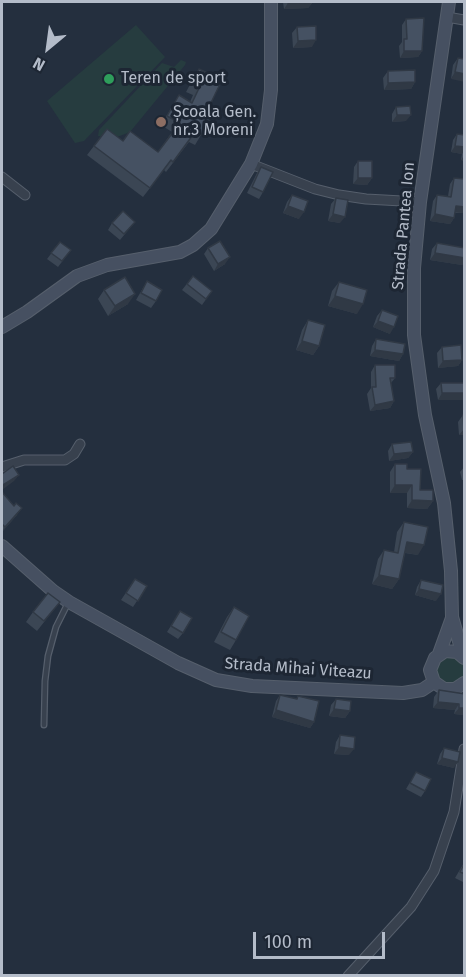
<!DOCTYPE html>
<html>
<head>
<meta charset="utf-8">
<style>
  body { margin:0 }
  #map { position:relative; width:466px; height:977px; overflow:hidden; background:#242f3e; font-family:"Fira Sans",sans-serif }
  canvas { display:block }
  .frame { position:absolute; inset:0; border:3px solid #b4bcc9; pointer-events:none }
  .north { position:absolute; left:18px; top:18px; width:60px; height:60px; -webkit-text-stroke:4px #1d2633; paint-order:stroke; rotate:209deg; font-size:16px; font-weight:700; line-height:24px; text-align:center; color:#b4bcc9 }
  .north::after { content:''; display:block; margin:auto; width:21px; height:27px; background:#b4bcc9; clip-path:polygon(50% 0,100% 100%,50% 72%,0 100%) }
  .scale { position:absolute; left:253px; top:932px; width:132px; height:27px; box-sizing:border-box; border:3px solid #b4bcc9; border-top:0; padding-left:8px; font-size:18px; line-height:21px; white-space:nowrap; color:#b4bcc9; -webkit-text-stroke:4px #1d2633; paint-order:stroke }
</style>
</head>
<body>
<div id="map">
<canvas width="466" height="977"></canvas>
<div class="frame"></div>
<div class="north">N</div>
<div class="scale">100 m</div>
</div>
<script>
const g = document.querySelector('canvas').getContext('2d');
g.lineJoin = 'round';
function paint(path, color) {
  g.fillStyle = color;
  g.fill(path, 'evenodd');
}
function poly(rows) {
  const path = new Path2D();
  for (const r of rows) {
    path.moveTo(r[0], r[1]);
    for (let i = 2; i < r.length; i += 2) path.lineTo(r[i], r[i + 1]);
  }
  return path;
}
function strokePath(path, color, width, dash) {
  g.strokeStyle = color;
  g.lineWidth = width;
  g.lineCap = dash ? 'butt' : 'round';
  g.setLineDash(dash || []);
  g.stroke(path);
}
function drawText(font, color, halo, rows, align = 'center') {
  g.font = font + ' "Fira Sans",sans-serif';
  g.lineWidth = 6;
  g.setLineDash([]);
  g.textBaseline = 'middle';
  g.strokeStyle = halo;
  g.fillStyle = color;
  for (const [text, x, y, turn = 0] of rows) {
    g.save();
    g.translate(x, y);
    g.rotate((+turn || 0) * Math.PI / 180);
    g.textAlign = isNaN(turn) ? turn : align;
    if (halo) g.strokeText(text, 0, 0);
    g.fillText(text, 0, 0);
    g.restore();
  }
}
const green = poly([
  [136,25,165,57,84,141,75,143,47,101],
  [181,60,186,62,185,65,130,132,112,139,98,136,99,130,162,63,174,67],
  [449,655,464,664,464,677,454,686,439,682,435,668,436,663]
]);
const lane = poly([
  [44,725,45,681,48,656,56,627,68,603]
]);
const street = poly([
  [447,17,464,20],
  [251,164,315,189,339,195,366,199,420,202],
  [2,177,25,195],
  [2,467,24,460,65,460,74,454,80,444],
  [348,976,411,907,434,871,454,812,464,749]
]);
const secondary = poly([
  [449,2,420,202,414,268,414,335,425,415,444,503,451,571,452,617,463,655],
  [2,327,27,312,77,276,107,265,180,252,193,245,211,229,251,164,267,124,271,90,271,2],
  [2,546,53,591,69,602,178,663,216,680,252,686,403,693,422,690,434,682],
  [439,654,452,618],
  [464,658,457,652,445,651,435,658,430,670,434,682,444,689,455,689,464,683]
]);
const wall = poly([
  [283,2,313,2,308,8,284,9],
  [406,19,422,51,418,57,400,58,399,46,402,42,402,25],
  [297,27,312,47,293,48,292,33],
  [458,58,465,59,451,79,453,65],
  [199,69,207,111,201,135,195,145,189,142,166,172,164,170,143,197,87,155,107,129,123,141,158,152,172,132,161,125,179,95,190,102,193,95,186,92,193,79],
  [388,71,415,82,411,89,384,90,383,78],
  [396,107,406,121,392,122,392,114],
  [457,134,465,135,465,161,461,160,462,154,451,152,453,140],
  [358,161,372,178,367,185,353,184,354,167],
  [261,167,263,192,259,199,247,193,257,173],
  [454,178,465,179,465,212,463,213,455,213,454,218,450,224,430,221,433,201,437,195,448,196,450,184],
  [292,195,299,219,283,213,287,202],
  [336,198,340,223,328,221,331,204],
  [112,223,130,228,120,240,108,230],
  [60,242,71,250,58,267,47,259],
  [437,243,465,248,465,261,462,265,430,260,432,249],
  [208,248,225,264,214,271,204,254],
  [193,276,212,291,202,305,182,290],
  [147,281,156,301,151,308,136,300],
  [339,282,357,314,328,306,332,291],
  [104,290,128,304,108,316,98,299],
  [382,310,390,334,373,327,377,316],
  [308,320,319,346,313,355,296,350,302,330],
  [376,339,403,354,399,361,370,356,372,346],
  [442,347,462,360,458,366,438,368,437,353],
  [375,365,395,378,391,383,394,401,390,408,370,411,367,394,371,388,371,372],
  [441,383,465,383,438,400,436,389],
  [463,415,465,435,459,435,458,422],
  [392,444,413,452,408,458,389,461,388,451],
  [395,464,407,469,420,490,433,501,427,509,407,508,407,493,390,493,390,472],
  [465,466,465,480,462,480,460,472],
  [2,492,17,515,2,532],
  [404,522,418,555,405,553,399,579,392,589,372,584,378,559,384,550,394,552,397,532],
  [135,579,147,586,133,607,121,600],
  [421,580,436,601,415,595,417,587],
  [60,602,37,631,26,622,33,612],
  [234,607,236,640,230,650,214,642,227,617],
  [180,611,183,633,178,639,167,632],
  [439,690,465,694,465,714,464,715,454,714,455,710,433,708,434,697],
  [280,695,296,699,298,696,314,722,310,728,272,717,276,701],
  [336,699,350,711,345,718,329,716,331,705],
  [340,735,349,755,334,754,336,742],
  [444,748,454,768,437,764,440,754],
  [416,772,425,791,421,797,406,789],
  [465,861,465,883,455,878]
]);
const shadedWall = poly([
  [313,2,308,8,284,9,288,3],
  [316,40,312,47,293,48,298,41],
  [404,51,422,51,418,57,400,58],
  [455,72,465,74,465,82,451,79],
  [415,82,411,89,384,90,388,83],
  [397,115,411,115,406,121,392,122],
  [455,146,465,147,465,150,462,154,451,152],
  [465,154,465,161,461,160],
  [358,178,372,178,367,185,353,184],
  [288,206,304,212,299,219,283,213],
  [456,206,465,207,465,212,463,213,452,212],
  [333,214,345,217,340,223,328,221],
  [435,214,454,218,450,224,430,221],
  [435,253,465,258,465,261,462,265,430,260],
  [230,257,225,264,214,271,218,264],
  [135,294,128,304,108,316,115,306],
  [335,296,363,304,357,314,328,306],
  [378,321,394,327,390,334,373,327],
  [302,341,319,346,313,355,296,350],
  [375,350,403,354,399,361,370,356],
  [462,360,458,366,438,368,443,361],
  [442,393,465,393,465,400,438,400],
  [394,401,390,408,370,411,375,405],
  [464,429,465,429,465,435,459,435],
  [413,452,408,458,389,461,394,454],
  [19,475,14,481,2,490,3,485],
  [395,485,412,485,407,493,390,493],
  [412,500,433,501,427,509,407,508],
  [22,508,17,515,2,532,5,527],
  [407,542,424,545,418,555,401,552],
  [379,575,399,579,392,589,372,584],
  [419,589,441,594,436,601,415,595],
  [438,702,459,704,455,710,433,708],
  [459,708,465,708,464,715,454,714],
  [334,709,350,711,345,718,329,716],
  [276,710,314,722,310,728,272,717],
  [339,747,354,749,349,755,334,754],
  [442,758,458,762,454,768,437,764]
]);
const building = poly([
  [288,2,313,2,288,3,288,2],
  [424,18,422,51,404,51,404,39,407,39,406,19,424,18],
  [316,26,316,40,298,41,297,27,316,26],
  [458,58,465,59,465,74,455,72,458,58],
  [199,69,222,80,207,111,213,115,201,135,195,132,173,162,171,160,150,188,94,146,107,129,123,141,130,131,158,152,180,123,167,116,179,95,192,103,200,86,193,82,199,69],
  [415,70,415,82,388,83,388,71,415,70],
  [410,106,411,115,397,115,396,107,410,106],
  [457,134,465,135,465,147,455,146,457,134],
  [358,161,372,161,372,178,358,178,358,161],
  [261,167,273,172,263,192,252,187,261,167],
  [454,178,465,179,465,207,456,206,454,218,435,214,437,195,451,197,454,178],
  [292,195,308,201,304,212,288,206,292,195],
  [336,198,348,200,345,217,333,214,336,198],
  [123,211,135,222,124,234,112,223,123,211],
  [220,241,230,257,218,264,208,248,220,241],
  [60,242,71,250,62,261,51,253,60,242],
  [437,243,465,248,465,258,435,253,437,243],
  [193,276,212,291,206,299,187,284,193,276],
  [125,277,135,294,115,306,104,290,125,277],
  [147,281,162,290,156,301,141,293,147,281],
  [339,282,367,290,363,304,335,296,339,282],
  [382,310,398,316,394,327,378,321,382,310],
  [308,320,325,325,319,346,302,341,308,320],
  [376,339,405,344,403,354,375,350,376,339],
  [461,345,462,360,443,361,442,347,461,345],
  [375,365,395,365,395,378,390,378,394,401,375,405,372,387,376,387,375,365],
  [441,383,465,383,465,393,442,393,441,383],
  [463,415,465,415,465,429,464,429,463,415],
  [411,442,413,452,394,454,392,444,411,442],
  [395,464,407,464,407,469,421,469,420,490,433,490,433,501,412,500,412,485,395,485,395,464],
  [13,466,19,475,3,485,2,483,2,474,13,466],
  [2,492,14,506,16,503,22,508,5,527,2,524,2,492],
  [404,522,428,527,424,545,407,542,399,579,379,575,384,550,398,553,404,522],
  [135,579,147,586,138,601,126,593,135,579],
  [421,580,443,585,441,594,419,589,421,580],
  [48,593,60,602,44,621,33,612,48,593],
  [234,607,249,616,236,640,221,632,234,607],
  [180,611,192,618,183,633,171,626,180,611],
  [439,690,465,694,465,708,459,708,459,704,438,702,439,690],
  [280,695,297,699,298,696,319,701,314,722,276,710,280,695],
  [336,699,351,701,350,711,334,709,336,699],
  [340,735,355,737,354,749,339,747,340,735],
  [444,748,460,752,458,762,442,758,444,748],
  [416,772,431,779,425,791,410,783,416,772],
  [465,862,465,874,460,872,465,862]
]);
const markers = [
  [109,79,6,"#2e9e5b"],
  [161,122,6,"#8d6e63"]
];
const poiNames = [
  ["Teren de sport",121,79],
  ["Școala Gen.",173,113],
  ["nr.3 Moreni",173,131]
];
const streetNames = [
  ["Strada Pantea Ion",404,226,-85],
  ["Strada Mihai Viteazu",298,669,4]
];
paint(green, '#263c3f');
strokePath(lane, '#565f6c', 7);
strokePath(street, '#565f6c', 11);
strokePath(secondary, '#565f6c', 14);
strokePath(lane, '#38414e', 4.5);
strokePath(street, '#38414e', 9);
strokePath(secondary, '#465061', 12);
paint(wall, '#3b4654');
paint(shadedWall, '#303945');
paint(building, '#455162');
strokePath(building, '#303945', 1.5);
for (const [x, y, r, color] of markers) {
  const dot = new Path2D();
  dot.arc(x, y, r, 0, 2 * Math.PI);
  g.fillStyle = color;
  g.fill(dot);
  strokePath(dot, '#1d2633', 2);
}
drawText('16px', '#b4bcc9', '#1d2633', poiNames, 'left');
drawText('16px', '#b4bcc9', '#1d2633', streetNames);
</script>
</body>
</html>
